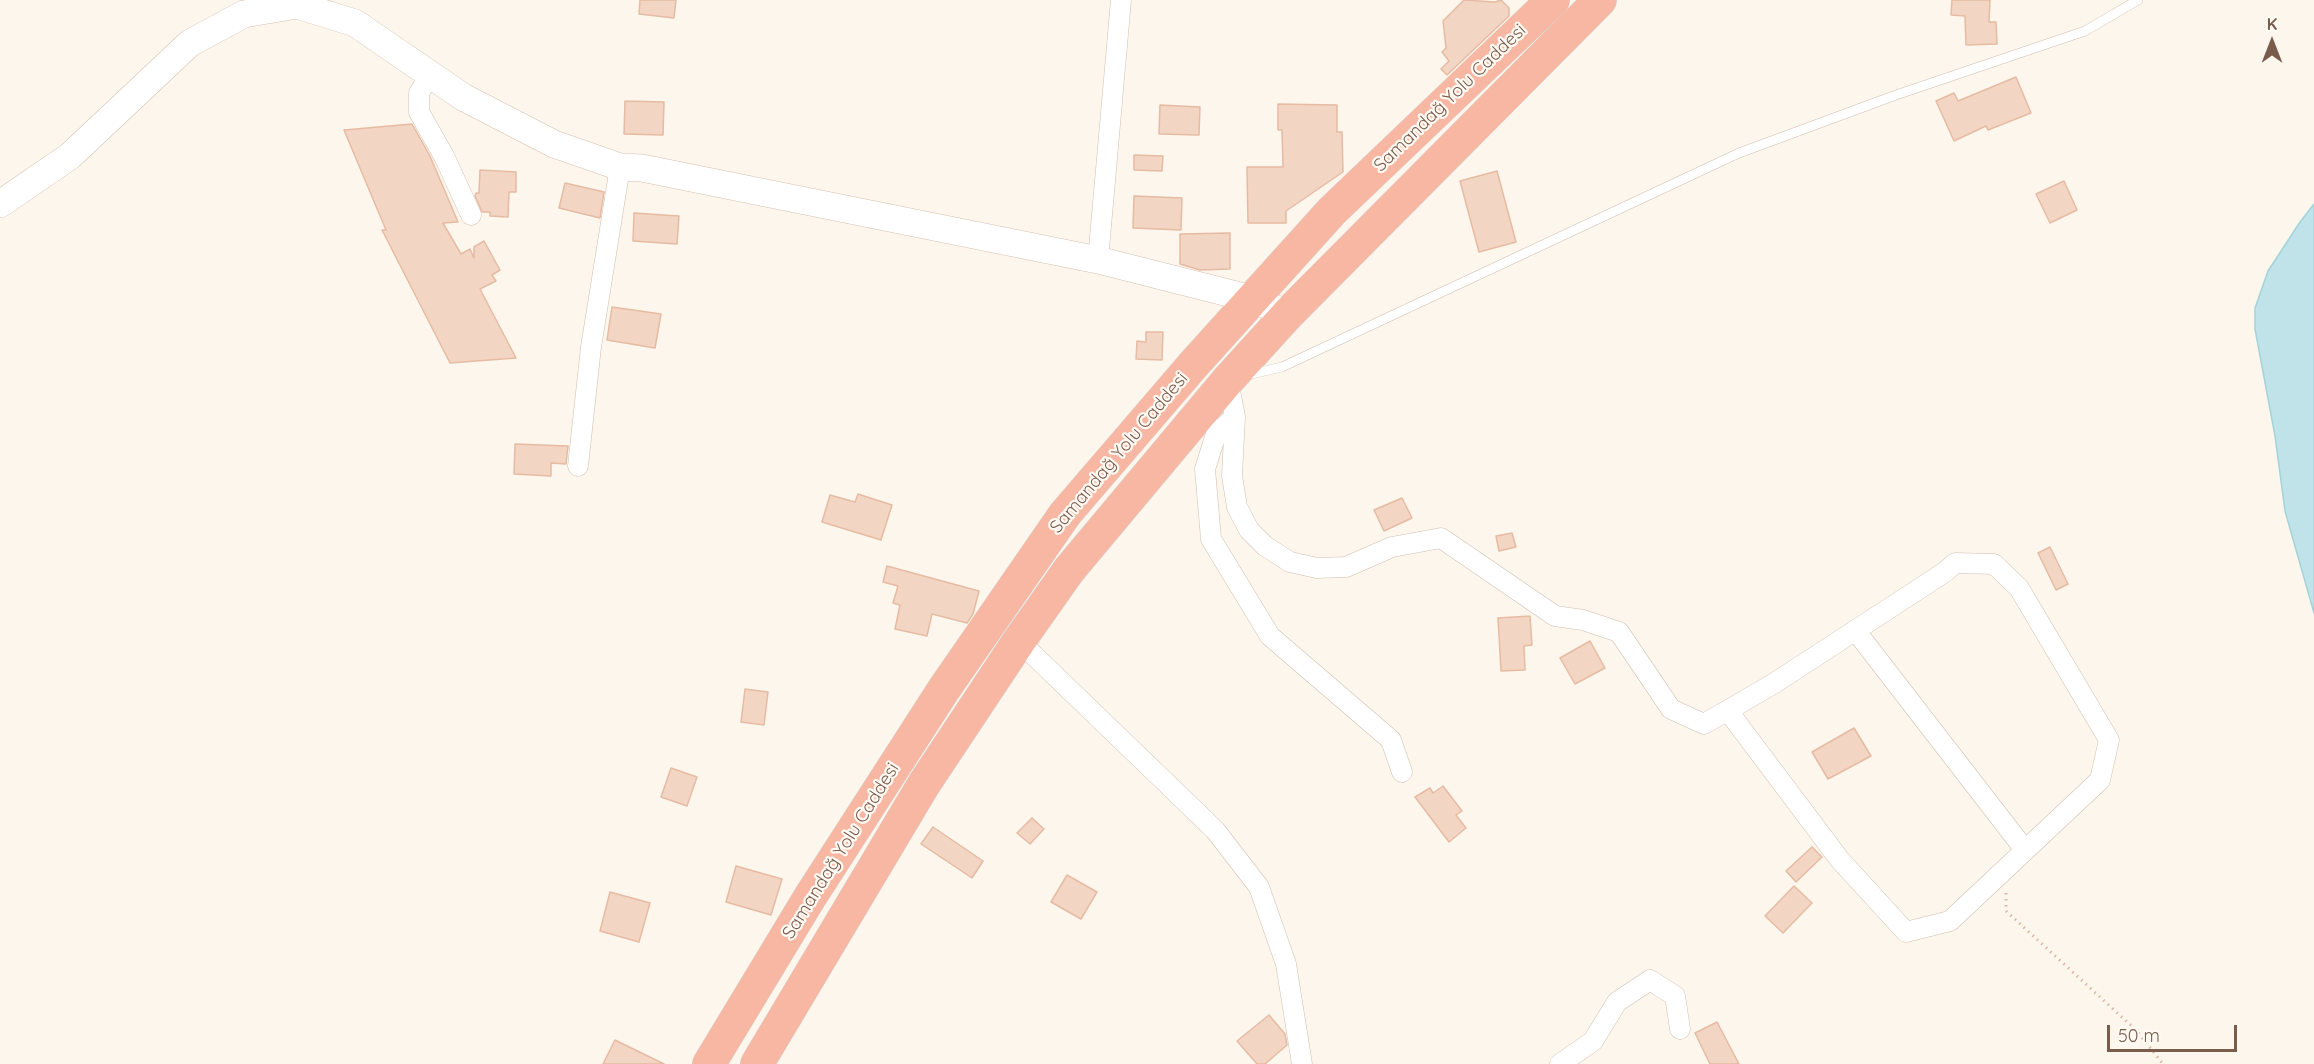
<!DOCTYPE html>
<html>
<head>
<meta charset="utf-8">
<style>
  body { margin:0 }
  #map { position:relative; width:2314px; height:1064px; overflow:hidden; background:#fdf6ec; font-family:Quicksand,sans-serif }
  canvas { display:block }
  .north { position:absolute; left:2242px; top:12px; width:60px; height:60px; -webkit-text-stroke:4px #fffaf3; paint-order:stroke; rotate:0deg; font-size:16px; font-weight:700; line-height:24px; text-align:center; color:#7a5c4d }
  .north::after { content:''; display:block; margin:auto; width:21px; height:27px; background:#7a5c4d; clip-path:polygon(50% 0,100% 100%,50% 72%,0 100%) }
  .scale { position:absolute; left:2107px; top:1025px; width:130px; height:27px; box-sizing:border-box; border:3px solid #7a5c4d; border-top:0; padding-left:8px; font-size:18px; line-height:21px; white-space:nowrap; color:#7a5c4d; -webkit-text-stroke:4px #fffaf3; paint-order:stroke }
</style>
</head>
<body>
<div id="map">
<canvas width="2314" height="1064"></canvas>
<div class="north">K</div>
<div class="scale">50 m</div>
</div>
<script>
const g = document.querySelector('canvas').getContext('2d');
g.lineJoin = 'round';
function paint(path, color) {
  g.fillStyle = color;
  g.fill(path, 'evenodd');
}
function poly(rows) {
  const path = new Path2D();
  for (const r of rows) {
    path.moveTo(r[0], r[1]);
    for (let i = 2; i < r.length; i += 2) path.lineTo(r[i], r[i + 1]);
  }
  return path;
}
function strokePath(path, color, width, dash) {
  g.strokeStyle = color;
  g.lineWidth = width;
  g.lineCap = dash ? 'butt' : 'round';
  g.setLineDash(dash || []);
  g.stroke(path);
}
function drawText(font, color, halo, rows, align = 'center') {
  g.font = font + ' Quicksand,sans-serif';
  g.lineWidth = 4.5;
  g.setLineDash([]);
  g.textBaseline = 'middle';
  g.strokeStyle = halo;
  g.fillStyle = color;
  for (const [text, x, y, turn = 0] of rows) {
    g.save();
    g.translate(x, y);
    g.rotate((+turn || 0) * Math.PI / 180);
    g.textAlign = isNaN(turn) ? turn : align;
    if (halo) g.strokeText(text, 0, 0);
    g.fillText(text, 0, 0);
    g.restore();
  }
}
const water = poly([
  [2314,204,2314,613,2285,511,2275,436,2255,329,2255,308,2268,271,2300,222,2314,204]
]);
const building = poly([
  [640,0,676,0,674,18,639,14,640,0],
  [1464,0,1495,2,1501,0,1509,8,1509,16,1447,75,1441,69,1449,61,1442,52,1446,48,1443,21,1464,0],
  [1952,0,1990,0,1989,22,1996,22,1997,44,1966,45,1965,16,1951,15,1952,0],
  [2016,77,2031,113,1988,130,1986,126,1954,141,1936,101,1954,93,1958,101,2016,77],
  [625,101,664,102,663,135,624,134,625,101],
  [1278,104,1337,105,1337,132,1342,132,1343,172,1286,211,1286,223,1248,223,1247,167,1283,167,1282,130,1278,130,1278,104],
  [1160,105,1200,107,1199,135,1159,134,1160,105],
  [412,124,430,156,458,222,443,223,461,254,470,249,474,258,474,247,484,241,500,270,492,275,496,281,480,289,516,358,450,363,382,230,386,230,344,130,412,124],
  [1134,155,1163,156,1162,171,1134,170,1134,155],
  [480,170,516,172,516,192,509,192,508,217,490,216,490,212,482,212,475,196,476,193,479,193,480,170],
  [1497,171,1516,242,1479,252,1460,181,1497,171],
  [2064,181,2077,210,2050,223,2036,194,2064,181],
  [565,183,604,192,600,218,559,208,565,183],
  [1134,196,1182,198,1181,230,1133,228,1134,196],
  [634,213,679,216,677,244,633,241,634,213],
  [1230,233,1230,269,1200,270,1180,264,1180,234,1230,233],
  [612,307,661,314,655,348,607,340,612,307],
  [1146,332,1163,332,1162,360,1136,359,1137,341,1146,342,1146,332],
  [515,444,568,446,566,464,551,463,551,476,514,474,515,444],
  [858,494,892,505,881,540,822,522,830,495,855,502,858,494],
  [1402,498,1412,518,1384,531,1374,510,1402,498],
  [1512,533,1516,547,1499,551,1496,536,1512,533],
  [2050,547,2068,584,2056,590,2038,553,2050,547],
  [887,566,979,591,973,614,967,623,932,614,927,636,895,629,900,605,893,603,898,586,883,582,887,566],
  [1530,616,1532,645,1524,646,1525,670,1501,671,1498,618,1530,616],
  [1590,641,1605,668,1575,684,1560,658,1590,641],
  [745,689,768,692,764,725,741,722,745,689],
  [1854,728,1871,756,1828,779,1812,752,1854,728],
  [671,768,697,777,687,806,661,797,671,768],
  [1443,786,1462,811,1456,815,1466,828,1449,842,1415,797,1430,788,1433,793,1443,786],
  [1032,818,1044,829,1030,844,1017,833,1032,818],
  [933,827,983,861,972,878,921,844,933,827],
  [1812,847,1822,857,1796,882,1786,871,1812,847],
  [736,866,782,879,771,915,726,902,736,866],
  [1067,875,1097,892,1081,919,1051,902,1067,875],
  [1794,886,1812,903,1783,933,1765,916,1794,886],
  [610,892,650,903,639,942,600,931,610,892],
  [1269,1015,1285,1034,1287,1045,1265,1064,1257,1064,1237,1041,1269,1015],
  [1717,1022,1739,1064,1710,1064,1695,1033,1717,1022],
  [615,1040,664,1064,603,1064,615,1040]
]);
const path = poly([
  [2006,893,2006,911,2136,1030,2163,1064]
]);
const lane = poly([
  [1247,375,1282,367,1739,153,1896,95,2085,31,2138,0]
]);
const street = poly([
  [430,74,419,93,419,112,445,158,471,215],
  [1098,260,1121,0],
  [1228,380,1235,417,1232,476,1237,507,1249,530,1265,546,1290,562,1317,568,1346,567,1392,547,1441,538,1555,616,1583,620,1619,632,1671,709,1704,724,1773,684,1945,572,1955,563,1994,564,2019,588,2109,740,2100,780,1950,921,1906,932,1840,860,1728,711],
  [1235,417,1216,434,1205,469,1211,539,1270,636,1391,740,1402,772],
  [578,466,591,347,620,167],
  [1855,630,2025,850],
  [1019,641,1215,830,1259,887,1286,964,1302,1064],
  [1560,1064,1593,1041,1617,1002,1650,980,1675,996,1680,1029]
]);
const secondary = poly([
  [0,204,70,156,190,43,244,14,297,5,355,23,463,97,554,144,620,167,642,168,1098,260,1252,299,1288,314]
]);
const highway = poly([
  [709,1064,810,897,944,689,1065,514,1193,365,1332,211,1553,0],
  [757,1064,924,784,1019,641,1069,570,1228,380,1288,314,1600,0]
]);
const streetNames = [
  ["Samandağ Yolu Caddesi",1450,98,-44],
  ["Samandağ Yolu Caddesi",1119,453,-50],
  ["Samandağ Yolu Caddesi",841,851,-58]
];
paint(water, '#bfe3e8');
strokePath(water, '#a5d3da', 1.5);
paint(building, '#f3d5c3');
strokePath(building, '#e6bba3', 1.5);
strokePath(lane, '#d1beb0', 10);
strokePath(street, '#d1beb0', 21);
strokePath(secondary, '#d6c0b0', 28);
strokePath(highway, '#dad1cd', 34);
strokePath(path, '#d9b8a5', 3, [1.5, 4.5]);
strokePath(lane, '#fff', 9);
strokePath(street, '#fff', 20);
strokePath(secondary, '#fff', 27);
strokePath(highway, '#f7b7a3', 33);
drawText('18px', '#7a5c4d', '#fffaf3', streetNames);
</script>
</body>
</html>
